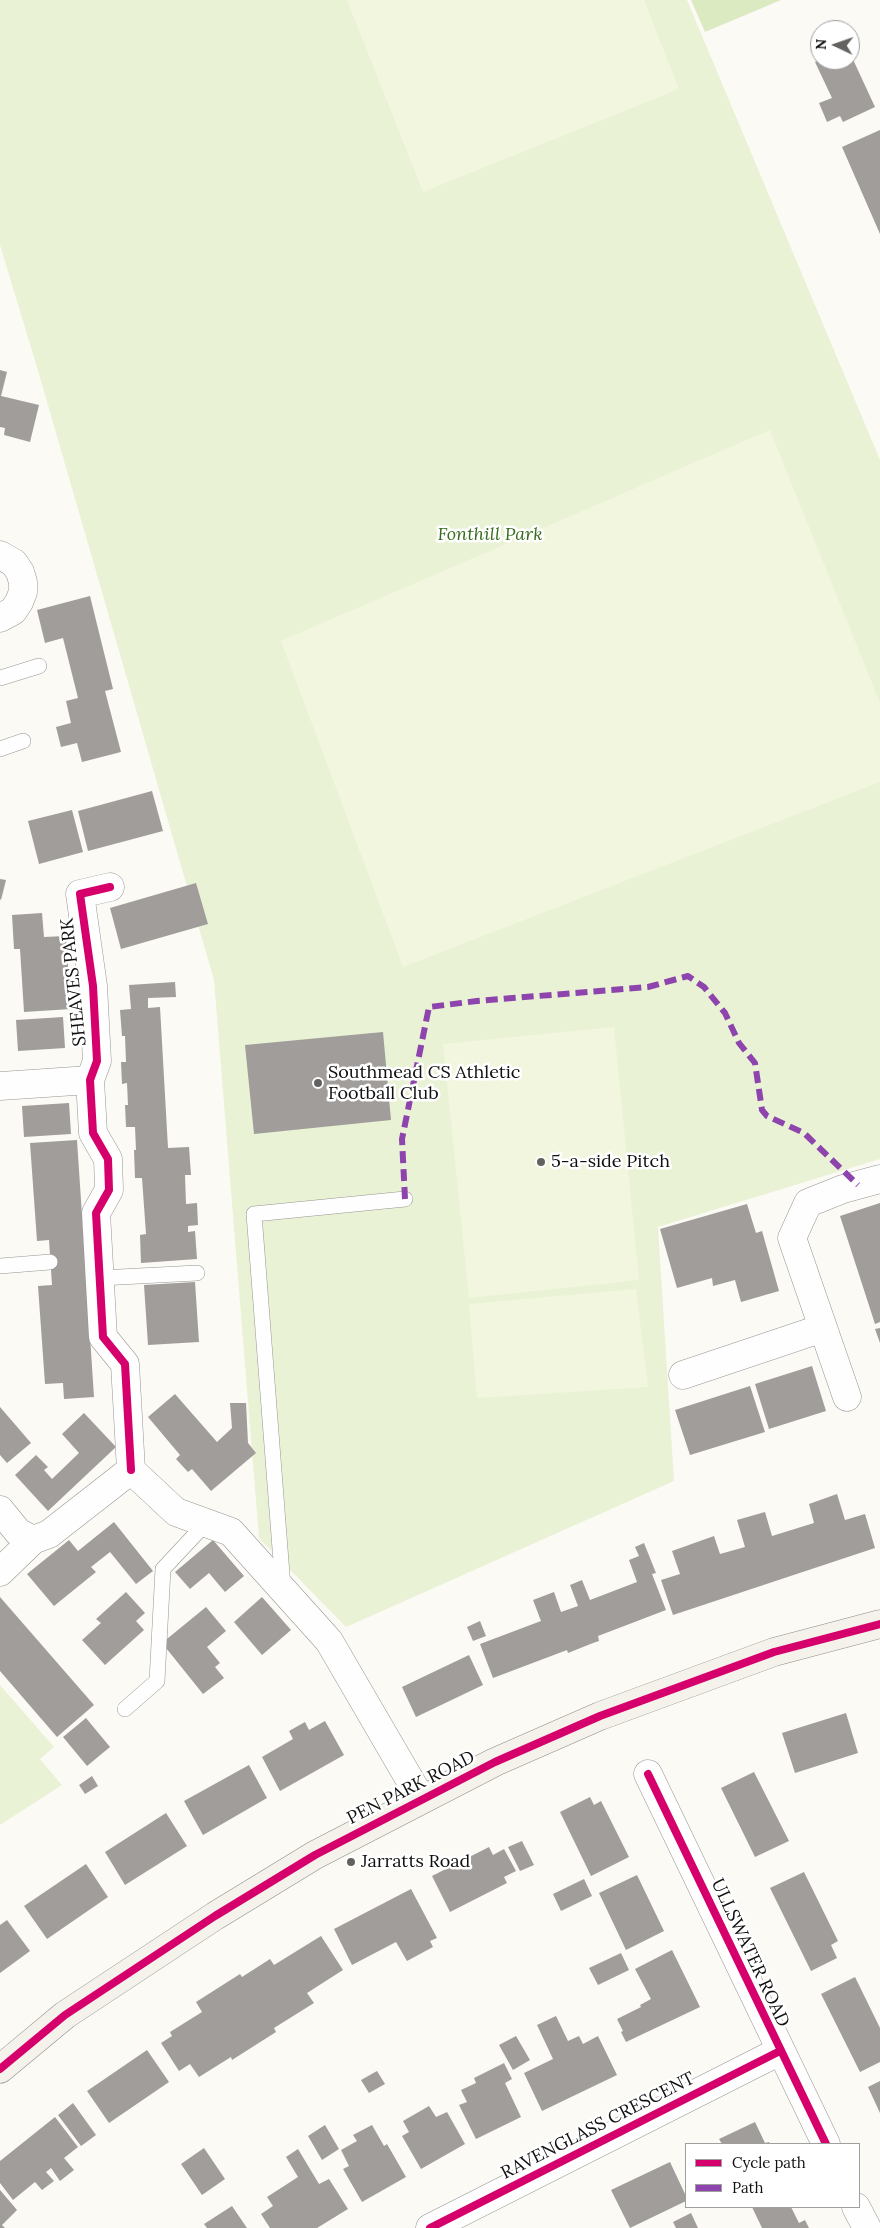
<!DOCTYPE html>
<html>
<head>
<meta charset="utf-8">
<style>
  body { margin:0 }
  #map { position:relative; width:880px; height:2228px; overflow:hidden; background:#fcfaf5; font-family:Lora,serif }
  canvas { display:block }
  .legend { position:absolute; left:685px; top:2143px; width:175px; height:65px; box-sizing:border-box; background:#fff; border:1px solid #9f9f9f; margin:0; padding:6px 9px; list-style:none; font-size:15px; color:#101010 }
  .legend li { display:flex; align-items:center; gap:10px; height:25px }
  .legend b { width:25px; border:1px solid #9f9f9f }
  .north { position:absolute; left:810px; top:20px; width:50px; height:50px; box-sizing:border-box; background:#fff; border:1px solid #9f9f9f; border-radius:50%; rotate:273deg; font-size:14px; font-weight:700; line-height:20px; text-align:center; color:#101010 }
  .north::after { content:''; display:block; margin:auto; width:18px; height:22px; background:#636260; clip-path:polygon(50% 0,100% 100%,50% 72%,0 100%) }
</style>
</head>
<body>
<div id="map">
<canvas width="880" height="2228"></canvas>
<ul class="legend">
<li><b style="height:6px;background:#d6006c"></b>Cycle path</li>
<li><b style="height:6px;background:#8e44ad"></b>Path</li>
</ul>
<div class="north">N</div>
</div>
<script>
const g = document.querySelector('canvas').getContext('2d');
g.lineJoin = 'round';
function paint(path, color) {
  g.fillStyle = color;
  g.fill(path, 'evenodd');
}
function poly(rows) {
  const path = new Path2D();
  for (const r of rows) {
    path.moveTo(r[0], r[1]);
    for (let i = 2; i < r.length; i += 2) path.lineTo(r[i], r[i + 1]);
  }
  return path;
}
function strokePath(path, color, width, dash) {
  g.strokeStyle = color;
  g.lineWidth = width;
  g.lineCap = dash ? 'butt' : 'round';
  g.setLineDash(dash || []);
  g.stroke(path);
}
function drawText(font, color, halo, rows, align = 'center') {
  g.font = font + ' Lora,serif';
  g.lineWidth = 5;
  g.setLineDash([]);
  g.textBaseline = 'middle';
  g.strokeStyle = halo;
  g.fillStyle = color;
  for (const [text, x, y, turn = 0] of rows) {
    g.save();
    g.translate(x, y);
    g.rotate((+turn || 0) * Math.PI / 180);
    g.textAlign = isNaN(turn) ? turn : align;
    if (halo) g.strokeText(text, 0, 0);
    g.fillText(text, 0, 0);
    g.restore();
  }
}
const green = poly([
  [0,0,687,0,880,460,880,1159,658,1227,674,1481,346,1627,259,1538,214,980,39,374,0,245],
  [0,1685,54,1747,40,1759,62,1785,0,1825]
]);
const forest = poly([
  [691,0,781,0,705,32]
]);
const pitch = poly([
  [347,0,644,0,679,89,423,192],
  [770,430,880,703,880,782,403,967,281,641],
  [614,1027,639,1280,469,1298,443,1044],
  [636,1289,648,1387,477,1398,469,1304]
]);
const building = poly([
  [850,53,875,107,843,122,840,116,827,122,819,103,832,98,815,62,820,59,850,60],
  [880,130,880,234,842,147],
  [0,370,7,372,1,396,39,405,30,442,4,435,5,428,0,427],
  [90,596,113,689,105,691,121,752,82,762,77,743,61,747,56,727,71,723,66,701,78,698,63,638,45,643,37,610],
  [152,791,163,831,88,851,78,811],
  [72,810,83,852,39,864,28,821],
  [0,879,6,880,1,900,0,899],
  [196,883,208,924,121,949,110,908],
  [42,913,44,937,66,936,71,1009,24,1012,20,949,14,949,12,915],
  [175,982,176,997,148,998,148,1008,160,1007,168,1148,189,1147,191,1175,185,1175,186,1204,197,1203,198,1225,188,1226,188,1232,195,1231,197,1259,141,1263,140,1235,146,1234,142,1178,135,1178,134,1150,136,1150,135,1127,126,1127,125,1105,128,1105,127,1083,122,1084,121,1062,126,1062,125,1036,122,1036,120,1010,131,1009,129,985],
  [63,1017,65,1048,18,1051,16,1020],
  [383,1032,391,1120,254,1134,245,1045],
  [69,1103,71,1134,24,1137,22,1106],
  [77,1140,94,1397,64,1399,63,1383,45,1384,38,1286,52,1285,49,1240,37,1241,30,1143],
  [880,1203,880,1322,875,1324,840,1216],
  [747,1204,756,1233,762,1231,779,1291,741,1302,735,1280,713,1286,712,1278,677,1288,660,1229],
  [195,1282,199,1342,148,1345,144,1285],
  [880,1328,880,1343,875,1329],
  [812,1366,826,1411,769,1429,755,1384],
  [750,1386,765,1432,690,1455,675,1410],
  [175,1394,217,1442,232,1428,230,1403,246,1403,248,1443,256,1453,211,1491,192,1469,188,1472,176,1459,180,1455,148,1417],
  [0,1407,31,1443,7,1463,0,1455],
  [84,1413,116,1447,48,1511,15,1475,36,1455,48,1467,44,1470,52,1479,79,1453,62,1434],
  [837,1494,845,1520,865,1514,875,1548,673,1615,661,1580,680,1574,672,1551,714,1536,720,1554,745,1547,737,1520,765,1512,772,1536,814,1523,809,1504],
  [114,1522,153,1571,136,1584,110,1552,91,1567,96,1572,54,1606,27,1574,69,1540,78,1551],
  [213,1540,244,1576,225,1592,209,1573,190,1589,175,1572],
  [644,1543,656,1573,652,1574,666,1610,598,1636,599,1641,593,1643,568,1653,567,1650,493,1678,480,1644,541,1621,533,1600,554,1592,561,1612,578,1606,570,1585,582,1580,590,1600,637,1582,629,1560,639,1556,635,1547],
  [126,1592,145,1613,136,1621,144,1630,105,1665,82,1640,101,1623,96,1619],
  [0,1597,94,1705,57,1737,0,1671],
  [262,1597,291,1630,262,1655,234,1622],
  [206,1607,226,1631,207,1647,220,1663,215,1667,224,1678,203,1694,162,1643],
  [480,1621,486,1636,473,1641,467,1627],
  [469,1655,483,1685,416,1717,402,1687],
  [846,1713,858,1753,795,1773,782,1733],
  [86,1718,110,1747,87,1766,63,1737],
  [325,1721,344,1755,280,1791,262,1757,293,1739,289,1731,305,1722,309,1730],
  [249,1765,267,1798,203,1835,184,1801],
  [754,1772,789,1841,755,1857,721,1788],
  [92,1776,98,1786,85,1794,79,1785],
  [590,1797,594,1805,601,1801,629,1857,591,1876,560,1812],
  [166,1813,187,1846,125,1885,105,1852],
  [522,1841,534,1865,520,1871,508,1847],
  [489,1847,493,1855,504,1849,516,1871,504,1877,507,1883,450,1912,432,1876],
  [86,1864,108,1897,47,1939,24,1906],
  [804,1872,838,1941,831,1945,837,1958,811,1971,770,1888],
  [637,1875,664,1931,626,1950,599,1893],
  [584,1879,592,1896,561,1911,553,1894],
  [411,1889,437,1938,430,1941,433,1947,407,1961,396,1942,352,1965,334,1929],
  [7,1920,30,1951,0,1973,0,1925],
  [321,1936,343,1970,307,1993,314,2003,274,2028,276,2032,232,2060,231,2057,199,2077,190,2064,179,2071,161,2043,172,2036,170,2032,202,2012,196,2002,240,1974,242,1977,270,1959,274,1965],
  [672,1950,700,2007,626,2042,621,2032,623,2031,617,2019,641,2007,640,2005,651,1999,635,1969],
  [621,1953,629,1970,598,1985,589,1968],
  [855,1977,880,2028,880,2062,860,2072,821,1994],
  [556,2016,568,2041,579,2036,583,2044,598,2036,617,2075,542,2111,524,2073,553,2059,537,2025],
  [516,2036,530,2060,513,2070,499,2045],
  [147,2050,169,2082,109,2123,87,2091],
  [504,2063,512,2079,505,2083,521,2117,476,2139,459,2105,467,2102,461,2090,476,2083,474,2078],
  [377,2071,385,2084,369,2093,361,2080],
  [880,2081,880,2113,868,2087],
  [73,2103,96,2135,81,2146,58,2115],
  [429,2106,436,2117,447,2112,465,2144,421,2169,402,2136,409,2132,403,2121],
  [55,2117,78,2147,64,2158,74,2170,60,2181,51,2168,46,2172,54,2181,42,2190,35,2182,13,2200,0,2183,0,2161],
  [755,2122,765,2143,769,2142,770,2144,722,2144,719,2139],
  [325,2125,339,2149,322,2160,308,2136],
  [372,2125,384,2146,387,2144,406,2177,362,2202,343,2169,349,2166,341,2150,357,2141,353,2135],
  [204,2148,225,2179,202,2195,181,2164],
  [298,2149,319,2184,329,2179,348,2209,317,2228,270,2228,261,2214,273,2206,267,2197,298,2177,286,2157],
  [670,2162,686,2196,686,2201,630,2228,611,2190],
  [0,2190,17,2210,2,2225,5,2228,0,2228],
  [232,2206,247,2228,207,2228,204,2224],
  [752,2207,791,2207,799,2223,805,2220,809,2228,762,2228],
  [691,2213,698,2228,676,2228,673,2222]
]);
const lane = poly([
  [0,678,39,666],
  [0,749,23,741],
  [0,1266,50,1262],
  [100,1278,197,1273],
  [283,1587,254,1214,405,1199],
  [125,1709,157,1681,163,1569,205,1524]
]);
const street = poly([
  [0,555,14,563,20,572,23,582,23,592,19,602,13,611,0,618],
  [110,887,80,894,93,986,97,1061,90,1080,93,1133,108,1159,109,1190,96,1213,103,1337,125,1364,131,1470],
  [0,1086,90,1080],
  [683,1375,823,1328],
  [847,1397,792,1238,808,1203,843,1189,880,1179],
  [131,1470,176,1512,231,1532,329,1641,421,1799],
  [0,1510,18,1532,33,1540,49,1534,131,1470],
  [0,1572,33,1540],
  [648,1774,826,2144],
  [856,2207,867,2228],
  [430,2228,780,2051]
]);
const secondary = poly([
  [0,2069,65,2015,215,1916,315,1855,495,1762,600,1716,774,1652,880,1624]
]);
const quiet = poly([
  [405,1199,402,1139,429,1007,477,1001,648,987,688,976,704,987,725,1013,739,1043,755,1063,762,1110,767,1116,804,1133,858,1185]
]);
const cycleway = poly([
  [110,887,80,894,93,986,97,1061,90,1080,93,1133,108,1159,109,1190,96,1213,103,1337,125,1364,131,1470],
  [648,1774,826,2144],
  [0,2069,65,2015,215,1916,315,1855,495,1762,600,1716,774,1652,880,1624],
  [430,2228,780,2051]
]);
const markers = [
  [318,1083,5,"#636260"],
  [541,1162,5,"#636260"],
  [351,1862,5,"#636260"]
];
const parkNames = [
  ["Fonthill Park",490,535]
];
const streetNames = [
  ["SHEAVES PARK",74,982,-96],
  ["PEN PARK ROAD",411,1788,-27],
  ["ULLSWATER ROAD",750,1953,65],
  ["RAVENGLASS CRESCENT",598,2126,-27]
];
const poiNames = [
  ["Southmead CS Athletic",328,1073],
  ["Football Club",328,1094],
  ["5-a-side Pitch",551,1162],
  ["Jarratts Road",361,1862]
];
paint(green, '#e9f2d5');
paint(forest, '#dceac2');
paint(pitch, '#f2f6de');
paint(building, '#a09d9a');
strokePath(lane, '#969593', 16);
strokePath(street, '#969593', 29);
strokePath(secondary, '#8d8c8a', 29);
strokePath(lane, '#fffefe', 15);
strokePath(street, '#fffefe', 28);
strokePath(secondary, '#f5f2eb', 28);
strokePath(quiet, '#8e44ad', 6, [12, 6]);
strokePath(cycleway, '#d6006c', 8);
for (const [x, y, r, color] of markers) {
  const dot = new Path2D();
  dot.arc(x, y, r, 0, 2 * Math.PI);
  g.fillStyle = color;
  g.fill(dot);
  strokePath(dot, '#fff', 2);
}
drawText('italic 18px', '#386b1d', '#fff', parkNames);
drawText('18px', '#101010', '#fff', streetNames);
drawText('18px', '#101010', '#fff', poiNames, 'left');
</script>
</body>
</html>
